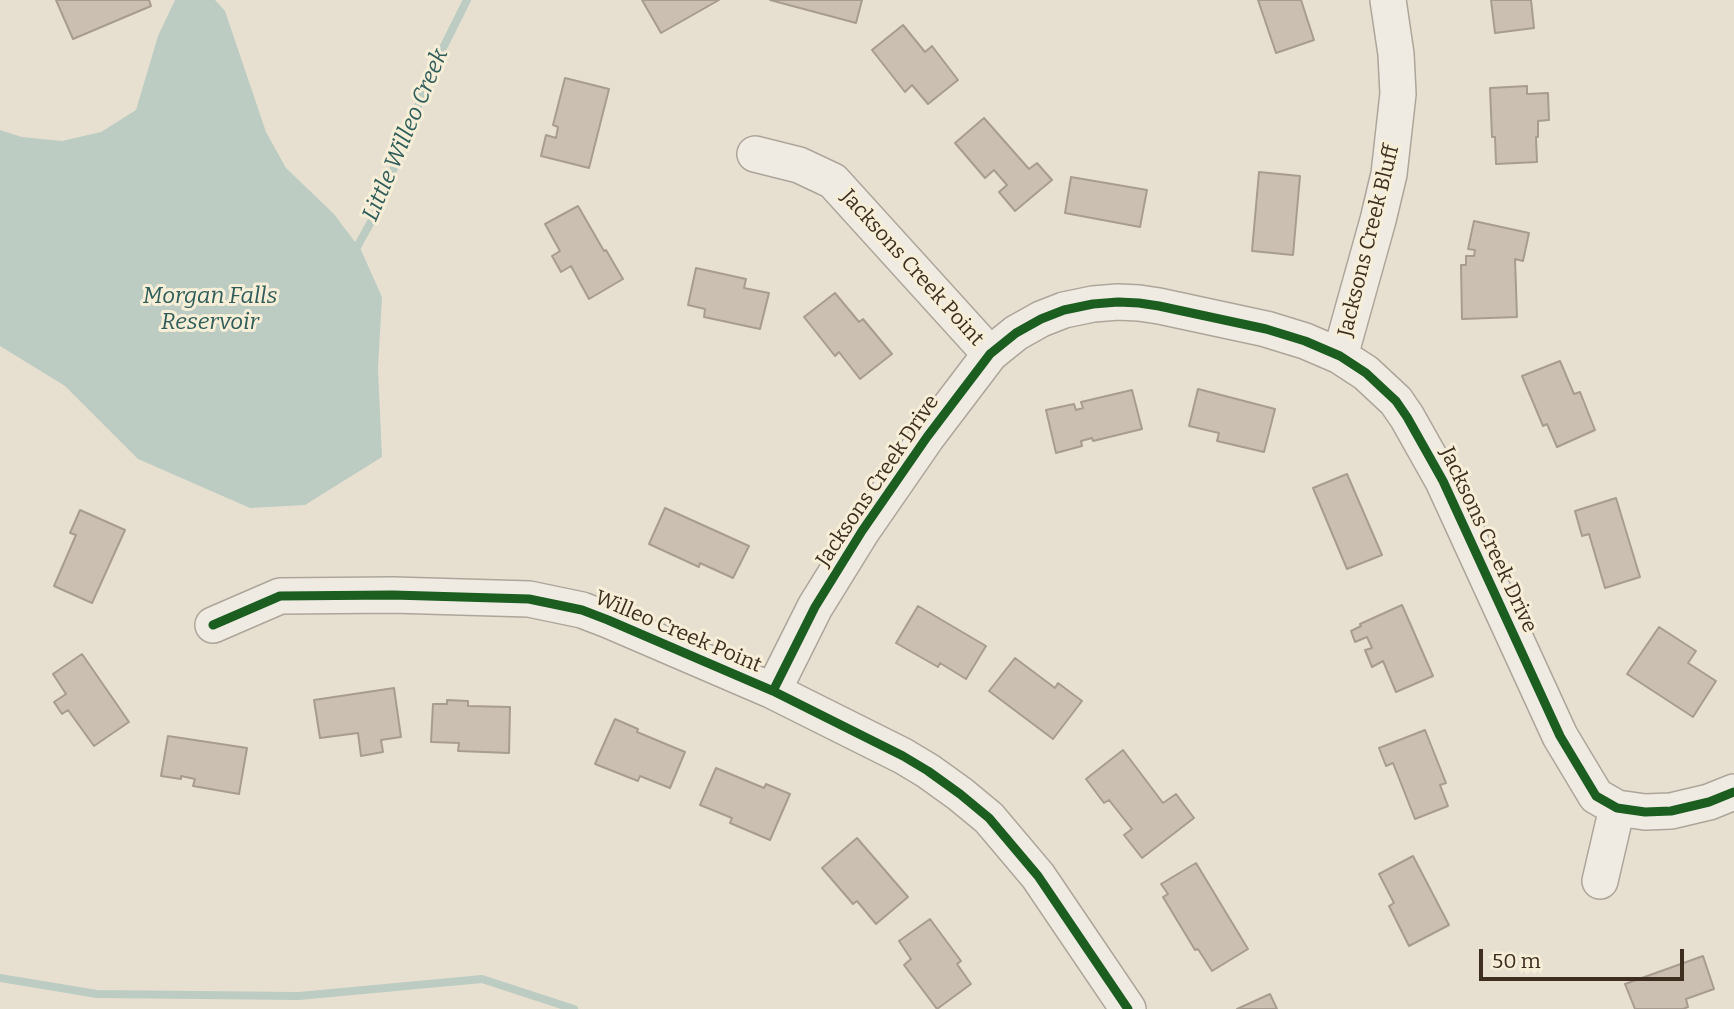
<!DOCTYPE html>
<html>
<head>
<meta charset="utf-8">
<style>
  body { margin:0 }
  #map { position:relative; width:1734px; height:1009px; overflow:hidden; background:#e7e0d1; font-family:Bitter,serif }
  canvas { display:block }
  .scale { position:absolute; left:1479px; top:949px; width:205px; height:32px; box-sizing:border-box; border:4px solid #3d2e20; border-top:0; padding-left:9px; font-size:21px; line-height:24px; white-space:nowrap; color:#3d2e20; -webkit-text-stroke:5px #f7eed8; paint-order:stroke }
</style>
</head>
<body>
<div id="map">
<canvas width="1734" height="1009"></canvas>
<div class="scale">50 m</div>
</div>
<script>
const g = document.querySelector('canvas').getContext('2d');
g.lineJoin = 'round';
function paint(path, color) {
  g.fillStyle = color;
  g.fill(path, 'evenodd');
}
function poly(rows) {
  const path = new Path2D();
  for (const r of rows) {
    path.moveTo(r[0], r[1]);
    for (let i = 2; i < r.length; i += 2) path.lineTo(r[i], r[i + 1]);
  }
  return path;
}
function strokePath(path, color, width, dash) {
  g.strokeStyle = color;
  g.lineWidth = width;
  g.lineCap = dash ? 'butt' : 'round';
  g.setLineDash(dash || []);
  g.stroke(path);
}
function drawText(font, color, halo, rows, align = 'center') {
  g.font = font + ' Bitter,serif';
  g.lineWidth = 6;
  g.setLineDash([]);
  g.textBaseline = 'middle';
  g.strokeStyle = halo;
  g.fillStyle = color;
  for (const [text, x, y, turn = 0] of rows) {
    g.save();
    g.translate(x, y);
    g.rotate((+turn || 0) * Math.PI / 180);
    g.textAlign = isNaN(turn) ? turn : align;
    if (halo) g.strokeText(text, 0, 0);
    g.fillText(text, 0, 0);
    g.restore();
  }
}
const water = poly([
  [175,0,215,0,225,11,266,132,286,168,334,214,361,250,382,297,378,368,382,457,305,505,250,508,138,459,65,386,0,346,0,130,22,137,62,141,101,132,136,110,158,36]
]);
const stream = poly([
  [350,247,357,247,378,209,432,70,467,0],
  [0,978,97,994,299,996,482,979,574,1009]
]);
const building = poly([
  [56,0,149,0,151,6,73,39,56,0],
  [642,0,719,0,661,33,642,0],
  [770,0,862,0,856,23,770,0],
  [1258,0,1301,0,1314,40,1276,53,1258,0],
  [1491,0,1531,0,1534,28,1495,33,1491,0],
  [903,25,925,52,932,46,958,80,928,104,912,85,905,92,872,50,903,25],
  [565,78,609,89,589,168,541,156,546,135,556,138,558,127,553,125,565,78],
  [1527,86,1527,94,1548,93,1549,120,1538,121,1538,137,1536,137,1537,162,1496,164,1495,137,1492,137,1490,88,1527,86],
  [984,118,1029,169,1037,163,1052,180,1015,211,999,192,1007,185,994,170,985,178,955,143,984,118],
  [1259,172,1300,176,1293,255,1252,251,1259,172],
  [1071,177,1147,190,1140,227,1065,213,1071,177],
  [578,206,604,251,606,250,623,279,589,299,571,266,561,272,552,256,560,251,545,224,578,206],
  [1474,221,1529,233,1523,261,1515,259,1517,317,1462,319,1461,265,1466,265,1466,256,1474,256,1475,250,1468,249,1474,221],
  [696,268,746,279,744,288,769,293,760,329,704,317,705,309,688,305,696,268],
  [835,293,859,322,863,319,892,354,860,379,839,352,835,356,804,317,835,293],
  [1560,361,1574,394,1580,392,1595,430,1557,447,1547,424,1543,426,1522,376,1560,361],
  [1198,389,1275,409,1264,452,1217,441,1219,433,1189,426,1198,389],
  [1132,390,1142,429,1093,441,1092,438,1081,441,1082,446,1056,453,1046,410,1074,404,1076,410,1083,408,1081,402,1132,390],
  [1347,474,1382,555,1347,569,1313,488,1347,474],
  [1616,498,1640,577,1605,588,1589,534,1582,536,1575,511,1616,498],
  [665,508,749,546,733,578,700,563,699,567,649,544,665,508],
  [80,510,125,530,92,603,54,586,76,535,70,533,80,510],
  [1402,605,1433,676,1396,692,1383,661,1372,667,1365,650,1372,648,1367,637,1355,642,1351,631,1361,626,1360,624,1402,605],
  [918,606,986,646,966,679,940,663,938,667,896,643,918,606],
  [1659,627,1696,651,1688,663,1716,681,1693,717,1627,674,1659,627],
  [82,654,129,722,94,746,68,710,62,714,54,702,66,694,53,674,82,654],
  [1015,658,1055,688,1058,683,1082,701,1053,739,989,691,1015,658],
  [394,688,401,737,381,740,383,752,361,756,358,733,320,738,314,700,394,688],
  [447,700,468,701,468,706,510,707,509,753,458,751,459,743,431,742,433,704,447,704,447,700],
  [615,719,638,729,637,732,685,752,670,788,640,776,638,781,595,764,615,719],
  [1425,730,1446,783,1440,785,1448,806,1415,819,1393,763,1386,766,1379,748,1425,730],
  [168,736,247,748,239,794,193,786,195,779,181,776,181,779,161,776,168,736],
  [1123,750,1163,803,1176,794,1194,818,1142,858,1124,835,1132,829,1109,800,1104,803,1086,779,1123,750],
  [716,768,764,788,766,784,790,794,770,840,730,823,732,818,700,805,716,768],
  [857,838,908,897,876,924,857,901,853,904,822,868,857,838],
  [1413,856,1449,925,1409,946,1389,906,1394,903,1379,874,1413,856],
  [1196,863,1248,949,1212,971,1198,949,1195,950,1163,897,1168,894,1161,884,1196,863],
  [930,919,961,961,957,964,971,984,937,1009,904,965,911,959,899,941,930,919],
  [1703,956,1714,989,1686,999,1688,1007,1683,1009,1635,1009,1625,984,1703,956],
  [1270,994,1277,1009,1237,1009,1270,994]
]);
const minor = poly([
  [755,154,799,165,833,181,990,354],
  [1340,356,1378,220,1389,174,1398,94,1396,54,1388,0],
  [213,625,280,596,393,595,529,599,582,610,608,620,773,691,903,756,928,771,960,794,989,818,1038,876,1128,1009],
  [773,691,815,607,862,531,927,437,990,354,1016,333,1041,319,1064,310,1093,304,1118,302,1139,303,1159,306,1266,329,1305,341,1340,356,1366,373,1396,401,1407,417,1443,481,1560,736,1596,796,1617,808,1645,812,1671,811,1709,802,1734,792],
  [1600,881,1617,808]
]);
const cycleway = poly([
  [213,625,280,596,393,595,529,599,582,610,608,620,773,691,903,756,928,771,960,794,989,818,1038,876,1128,1009],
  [773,691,815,607,862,531,927,437,990,354,1016,333,1041,319,1064,310,1093,304,1118,302,1139,303,1159,306,1266,329,1305,341,1340,356,1366,373,1396,401,1407,417,1443,481,1560,736,1596,796,1617,808,1645,812,1671,811,1709,802,1734,792]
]);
const streetNames = [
  ["Jacksons Creek Bluff",1369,241,-76],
  ["Jacksons Creek Point",912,268,48],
  ["Jacksons Creek Drive",878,481,-56],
  ["Jacksons Creek Drive",1488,540,65],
  ["Willeo Creek Point",678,632,23]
];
const waterNames = [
  ["Little Willeo Creek",406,135,-67],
  ["Morgan Falls",210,297],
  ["Reservoir",210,323]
];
paint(water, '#bcccc2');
strokePath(stream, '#bcccc2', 8);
paint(building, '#cbbfb2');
strokePath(building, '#a89c90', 2);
strokePath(minor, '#ada599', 38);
strokePath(minor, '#efebe3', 35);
strokePath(cycleway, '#1b5e20', 9);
drawText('21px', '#3d2e20', '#f7eed8', streetNames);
drawText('italic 23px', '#2f5d5a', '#f7eed8', waterNames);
</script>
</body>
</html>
